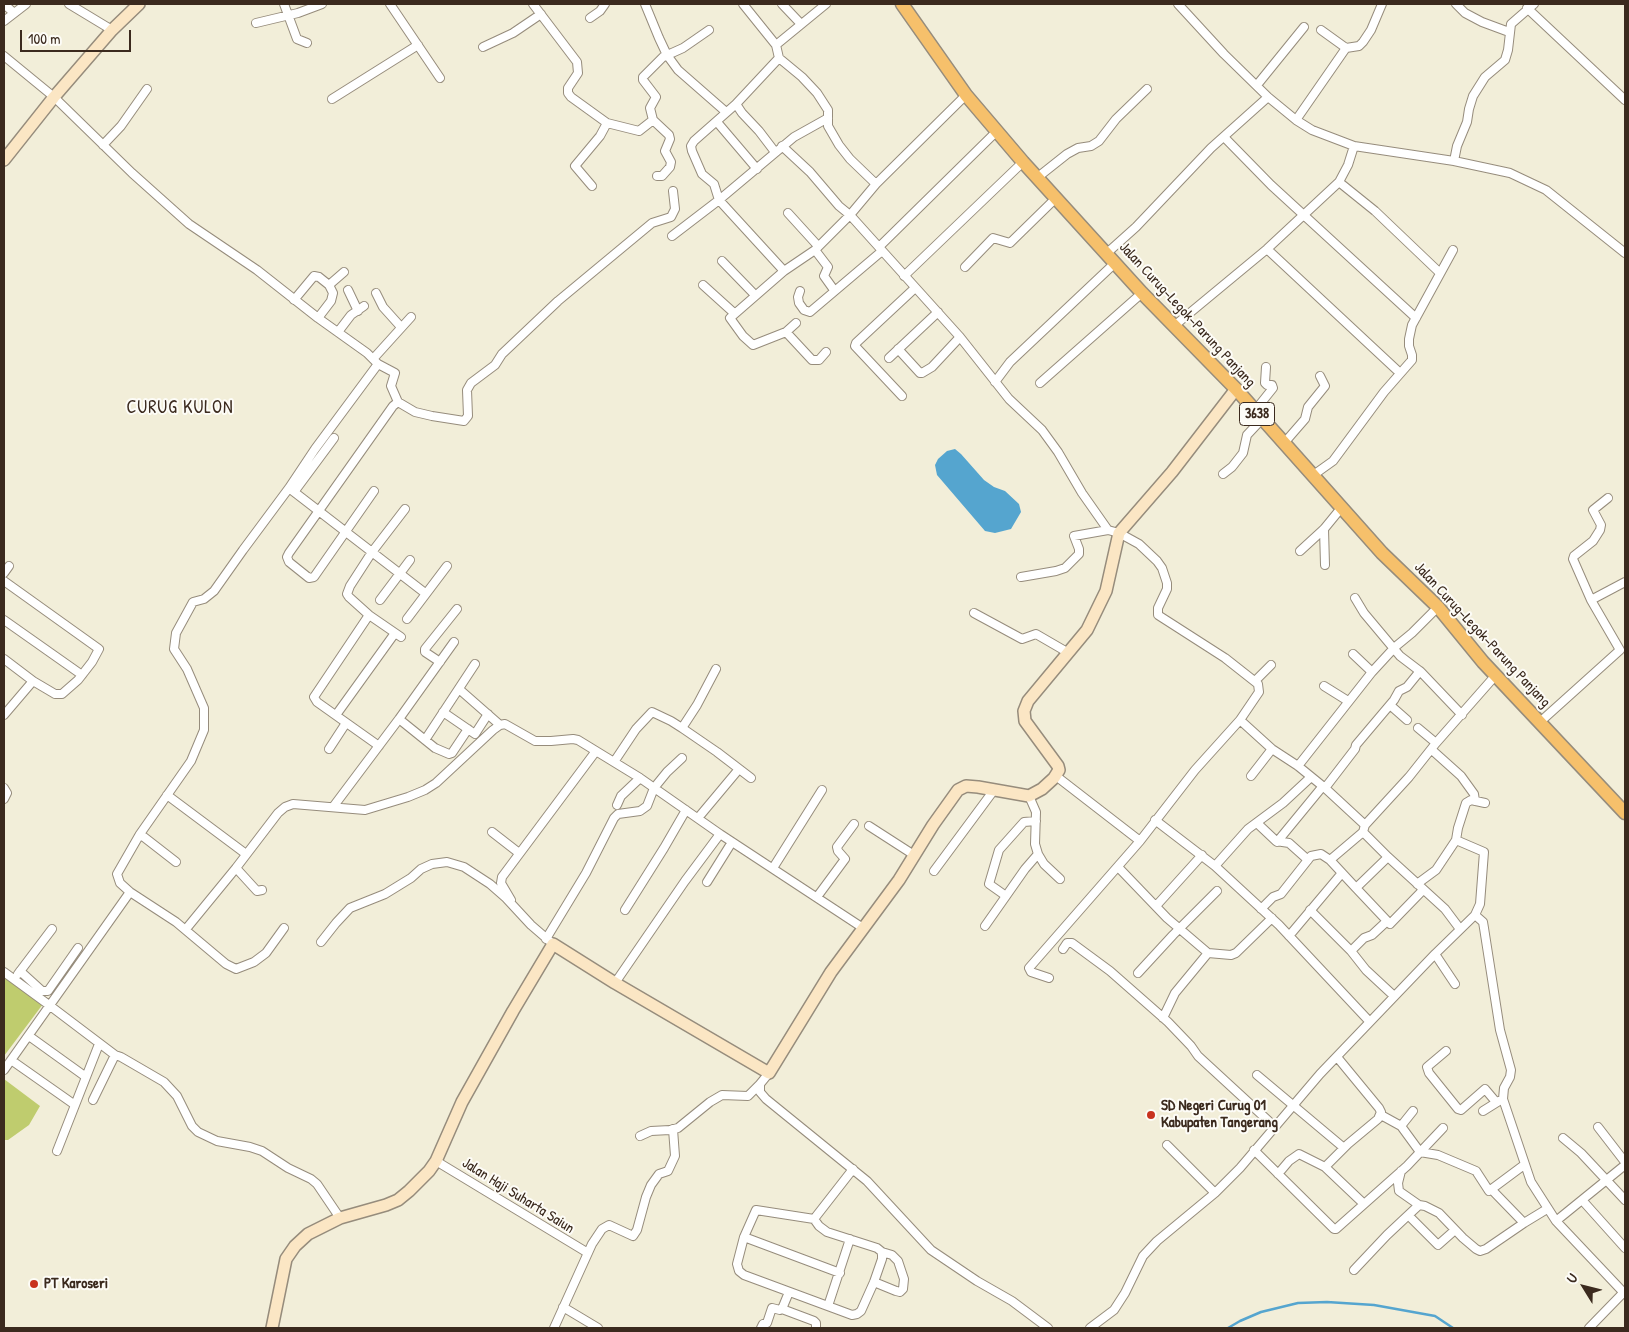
<!DOCTYPE html>
<html>
<head>
<meta charset="utf-8">
<style>
  body { margin:0 }
  #map { position:relative; width:1629px; height:1332px; overflow:hidden; background:#f2eed9; font-family:"Patrick Hand",sans-serif }
  canvas { display:block }
  .frame { position:absolute; inset:0; border:5px solid #3b2a1e; pointer-events:none }
  .north { position:absolute; left:1559px; top:1262px; width:50px; height:50px; -webkit-text-stroke:4px #fdfcf7; paint-order:stroke; rotate:306deg; font-size:14px; font-weight:700; line-height:20px; text-align:center; color:#3b2a1e }
  .north::after { content:''; display:block; margin:auto; width:18px; height:22px; background:#3b2a1e; clip-path:polygon(50% 0,100% 100%,50% 72%,0 100%) }
  .scale { position:absolute; left:20px; top:30px; width:111px; height:22px; box-sizing:border-box; border:2px solid #3b2a1e; border-top:0; padding-left:6px; font-size:15px; line-height:18px; white-space:nowrap; color:#3b2a1e; -webkit-text-stroke:4px #fdfcf7; paint-order:stroke }
</style>
</head>
<body>
<div id="map">
<canvas width="1629" height="1332"></canvas>
<div class="frame"></div>
<div class="north">U</div>
<div class="scale">100 m</div>
</div>
<script>
const g = document.querySelector('canvas').getContext('2d');
g.lineJoin = 'round';
function paint(path, color) {
  g.fillStyle = color;
  g.fill(path, 'evenodd');
}
function poly(rows) {
  const path = new Path2D();
  for (const r of rows) {
    path.moveTo(r[0], r[1]);
    for (let i = 2; i < r.length; i += 2) path.lineTo(r[i], r[i + 1]);
  }
  return path;
}
function strokePath(path, color, width, dash) {
  g.strokeStyle = color;
  g.lineWidth = width;
  g.lineCap = dash ? 'butt' : 'round';
  g.setLineDash(dash || []);
  g.stroke(path);
}
function drawText(font, color, halo, rows, align = 'center') {
  g.font = font + ' "Patrick Hand",sans-serif';
  g.lineWidth = 4;
  g.setLineDash([]);
  g.textBaseline = 'middle';
  g.strokeStyle = halo;
  g.fillStyle = color;
  for (const [text, x, y, turn = 0] of rows) {
    g.save();
    g.translate(x, y);
    g.rotate((+turn || 0) * Math.PI / 180);
    g.textAlign = isNaN(turn) ? turn : align;
    if (halo) g.strokeText(text, 0, 0);
    g.fillText(text, 0, 0);
    g.restore();
  }
}
const green = poly([
  [4,975,43,1004,4,1056],
  [4,1079,40,1106,29,1125,8,1140,4,1140]
]);
const water = poly([
  [955,449,961,454,984,480,994,487,1005,491,1019,504,1021,512,1011,529,995,533,985,531,937,475,935,465,938,459,947,451]
]);
const stream = poly([
  [1228,1328,1240,1321,1261,1312,1298,1303,1327,1302,1374,1305,1435,1316,1453,1328]
]);
const street = poly([
  [4,4,14,13],
  [69,4,112,30],
  [284,4,297,39,307,43],
  [390,4,440,78],
  [533,4,577,62,578,73,568,88,568,93,571,97,607,123,639,131,653,120],
  [645,4,659,38,667,55,678,70,726,112],
  [743,4,776,45,779,58,736,104,742,113,759,131,775,152],
  [782,4,801,24],
  [1178,4,1224,54,1268,97,1296,120,1312,130,1354,146,1454,161,1510,173,1546,190,1625,253],
  [1456,4,1465,13,1482,22,1509,32],
  [1527,8,1625,100],
  [590,18,600,11,605,4],
  [4,21,26,4],
  [256,23,298,13,322,4],
  [1321,30,1346,48],
  [776,45,826,4],
  [483,47,513,33,541,14],
  [4,56,54,97,132,173,189,224,257,270,318,318,367,353,378,364,315,449,289,488,243,550,214,591,204,599,193,602,176,633,174,649,187,669,204,708,204,730,191,761,140,834,117,874,120,883,130,892,176,922,226,964,236,969,254,962,266,953,284,928],
  [779,58,802,77,817,93,828,110,828,126,839,145,850,159,876,184],
  [1257,85,1304,27],
  [332,99,418,45],
  [736,104,694,141,691,146,692,151,702,174,714,184,719,200,784,271],
  [1296,120,1346,48,1359,46,1363,42,1371,30,1382,4],
  [717,122,757,169],
  [1224,137,1271,185,1416,318],
  [103,145,121,126,147,89],
  [782,146,810,172,839,206,850,215,876,184,966,95],
  [1454,161,1457,146,1467,122,1469,109,1473,96,1485,77,1505,60,1508,50,1511,24,1534,4],
  [657,176,662,176,670,167,671,162,665,151,670,139,669,135,653,120,650,108,656,97,643,80,643,77,663,57,683,48,709,30],
  [1038,177,1067,154,1078,148,1091,146,1099,141,1116,119,1147,89],
  [1339,182,1348,165,1354,146],
  [592,186,575,166,600,136,607,123],
  [788,213,818,246],
  [672,236,719,200,794,137,828,118],
  [879,247,997,131],
  [1267,249,1400,373],
  [815,250,828,267,824,276,834,290],
  [1107,253,1136,227,1211,148,1268,97],
  [722,261,755,295],
  [965,267,993,238,1010,243,1056,198],
  [904,276,1023,162],
  [703,285,734,313],
  [348,290,358,311],
  [800,291,798,297,799,303,804,310,810,312,882,251],
  [376,293,383,307,401,327],
  [294,300,314,276,319,277,329,285],
  [318,318,331,301,333,293,329,285,344,272],
  [796,323,786,332,753,345,743,336,730,318,784,271,815,250,850,215,960,337,1009,399,1042,430,1058,452,1082,493,1108,530,1119,533,1139,544,1157,561,1162,568,1167,583,1167,589,1158,608,1158,615,1225,658,1258,684,1259,692,1240,720,1195,770,1140,841,1029,968,1031,972,1049,978],
  [1174,326,1267,249,1339,182,1375,211,1440,273],
  [338,332,351,315,364,306],
  [786,332,812,360,819,360,826,352],
  [898,349,920,373,922,373,932,367,960,337],
  [889,358,938,312],
  [373,359,411,317],
  [378,364,395,373,391,386,398,402,415,412,432,416,464,421,468,416,467,390,471,383,495,365,502,354,558,301,652,223,671,217,675,209,673,191],
  [995,382,1010,362,1115,263],
  [1040,383,1142,293],
  [902,396,855,346,856,343,915,288],
  [1252,408,1257,408,1273,388,1272,385,1267,385,1265,383,1266,367],
  [1281,441,1285,442,1305,419,1308,407,1325,386,1320,376],
  [1223,474,1232,467,1243,453,1247,435,1262,419],
  [1312,476,1333,461,1384,392,1412,360,1412,355,1409,346,1409,339,1412,325,1453,250],
  [289,488,425,593],
  [374,491,314,577,309,578,289,562,287,557,289,553,393,406,398,402],
  [294,492,334,438],
  [1324,529,1325,565],
  [1300,551,1324,529,1342,507],
  [4,573,9,566],
  [1021,577,1056,571,1065,568,1079,554,1079,549,1074,536,1108,530],
  [4,581,99,649,92,662,78,680,62,694,55,694,33,681],
  [1355,598,1364,613,1400,656,1421,672,1462,715],
  [380,600,410,560],
  [1591,600,1625,582],
  [974,613,1022,639,1036,634,1067,652],
  [369,615,401,637],
  [407,619,447,566],
  [4,620,82,675],
  [1353,654,1372,672],
  [4,659,33,681,4,715],
  [440,662,425,652,425,649,457,609],
  [1255,681,1271,665],
  [1324,686,1348,701],
  [459,689,500,725],
  [1390,705,1407,720],
  [443,712,475,734,488,714],
  [336,715,395,633],
  [399,719,435,748,449,754,452,753,468,729],
  [1240,720,1272,749,1298,766,1325,788,1365,825],
  [1540,722,1620,650,1591,600,1573,559,1574,556,1593,541,1600,530,1601,525,1593,510,1608,498],
  [682,728,717,752,751,778],
  [1418,728,1436,743],
  [425,740,475,664],
  [379,746,317,702,314,697,369,615,349,597,347,594,350,586,372,552,405,509],
  [329,749,346,723],
  [1432,750,1461,776,1474,794,1475,801],
  [614,762,636,729,652,712,671,721,682,728,697,705,716,669],
  [1298,766,1372,672,1395,647,1412,633,1438,607],
  [1056,776,1140,841],
  [1251,776,1272,749],
  [1311,777,1283,803,1248,829,1215,866,1279,925,1369,1021],
  [4,788,7,793,4,799],
  [1325,788,1355,749,1356,745,1394,700,1399,691,1407,687,1420,671],
  [167,795,246,854],
  [1029,796,1036,812,1035,844,1038,854,1044,864,1060,879],
  [617,805,621,796,640,778],
  [333,807,399,719,454,642],
  [698,818,739,769],
  [1155,820,1215,866],
  [1258,824,1276,841,1289,843,1308,860],
  [869,826,914,855],
  [492,832,519,853],
  [1363,832,1388,857,1445,909,1460,929],
  [140,834,176,862],
  [1277,842,1323,786],
  [1388,857,1356,888,1330,860,1363,832,1365,825,1409,777,1436,743,1495,676],
  [1118,867,1167,918,1208,953,1231,955,1236,953,1272,918],
  [236,868,257,891,262,890],
  [773,868,822,790],
  [934,871,994,790],
  [707,882,732,842],
  [1417,884,1436,870,1456,840,1458,828,1466,803,1471,800,1485,803],
  [1356,888,1390,924,1423,890],
  [1006,896,989,884,999,850,1024,822,1036,821],
  [817,897,845,859,838,851,837,847,854,824],
  [511,900,501,883,502,877,596,751],
  [1156,906,1202,855],
  [1261,909,1273,897,1281,894,1311,856,1321,854,1330,860],
  [625,910,664,848,686,810],
  [1310,910,1351,951,1366,970,1394,996],
  [1475,915,1483,922,1484,928,1500,1030,1511,1070,1510,1077,1504,1088,1503,1099,1531,1182,1556,1221,1625,1294],
  [985,926,1025,869,1038,854],
  [186,929,236,868,278,813,285,807,293,804,365,810,408,797,425,790,436,783,493,730,500,725,505,724,535,741,551,741,573,739,578,740,640,778,720,834,863,928],
  [1289,936,1342,873],
  [546,939,586,873,614,818,618,814,640,811,647,806,654,788,667,772,682,758],
  [321,942,336,923,350,908,385,894,411,878,421,869,432,864,447,862,464,867,490,884,506,898,531,925,553,944],
  [1063,949,1067,943,1072,943,1110,971,1168,1022,1191,1046,1198,1056,1274,1126],
  [1351,951,1364,938,1372,935,1386,922],
  [1435,954,1455,984],
  [20,971,42,991,48,991,78,948],
  [4,972,49,1005,115,1055,121,1057,164,1082,177,1096,192,1126,198,1132,217,1141,250,1147,262,1151,288,1168,311,1179,317,1184,340,1218],
  [1138,973,1173,935,1217,891],
  [18,974,52,929],
  [615,983,685,881,720,834],
  [1163,1018,1175,993,1208,953],
  [29,1036,86,1077],
  [1446,1051,1427,1067,1429,1073,1458,1109,1461,1110,1485,1089,1496,1102],
  [1337,1057,1379,1108,1381,1112,1378,1119,1348,1144,1325,1167,1364,1204],
  [11,1060,75,1105],
  [4,1070,130,892],
  [769,1073,760,1084,760,1092,766,1099,867,1181,931,1250,977,1281,1012,1301,1048,1328],
  [1257,1075,1344,1148],
  [93,1100,115,1055],
  [1483,1111,1499,1101],
  [1381,1115,1401,1126,1420,1152,1438,1155,1476,1171,1489,1191,1524,1165],
  [1401,1126,1413,1111],
  [1598,1127,1625,1162],
  [640,1136,651,1131,670,1130,678,1128,710,1102,722,1095,748,1096,760,1084],
  [1563,1138,1581,1153,1625,1200],
  [1167,1145,1215,1193],
  [1254,1150,1334,1229,1336,1229,1407,1166,1443,1128],
  [57,1151,99,1044],
  [436,1161,588,1253],
  [1401,1171,1398,1183,1399,1191,1419,1205],
  [1278,1174,1289,1161,1299,1154,1325,1167],
  [1492,1190,1524,1223],
  [1582,1200,1625,1248],
  [1409,1216,1438,1245,1455,1230],
  [814,1219,819,1226,827,1232,877,1248,882,1252,882,1259,874,1282,861,1311,857,1314,852,1315,744,1275,739,1271,737,1264,744,1237,756,1210,814,1219,853,1169],
  [1556,1221,1625,1165],
  [744,1237,840,1273],
  [1354,1270,1387,1235,1419,1205,1425,1206,1439,1213,1463,1238,1476,1249,1480,1251,1486,1249,1524,1223,1547,1209],
  [874,1282,896,1291,900,1292,903,1289,904,1279,898,1261,892,1255,882,1252],
  [828,1306,850,1239],
  [563,1307,598,1328],
  [782,1309,814,1321,816,1323,816,1328],
  [554,1328,592,1244,602,1229,609,1225,633,1236,637,1230,646,1197,651,1185,659,1174,668,1171,675,1156,673,1129],
  [761,1328,763,1324,767,1323,772,1308,780,1310,782,1309,789,1292],
  [1090,1328,1114,1310,1125,1293,1143,1256,1157,1241,1215,1193,1240,1168,1320,1074,1435,954,1475,915,1480,904,1484,852,1456,840],
  [1589,1328,1624,1292]
]);
const secondary = poly([
  [4,160,54,97,112,30,139,4],
  [272,1328,286,1259,295,1246,308,1234,340,1218,386,1205,398,1200,409,1191,429,1171,436,1161,462,1102,513,1011,553,944,615,983,769,1073,831,972,899,880,933,825,958,790,966,786,978,787,1029,796,1042,789,1054,778,1059,770,1058,766,1025,721,1024,711,1028,701,1087,630,1106,591,1119,533,1172,472,1236,389]
]);
const primary = poly([
  [902,4,966,95,1023,162,1142,293,1236,389,1382,553,1438,607,1483,662,1625,813]
]);
const markers = [
  [1151,1115,5,"#c8321e"],
  [34,1284,5,"#c8321e"]
];
const shields = [
  [1257,414,35]
];
const shieldNames = [
  ["3638",1257,414]
];
const streetNames = [
  ["Jalan Curug–Legok–Parung Panjang",1187,315,47],
  ["Jalan Curug–Legok–Parung Panjang",1482,635,47],
  ["Jalan Haji Suharta Saiun",518,1196,32]
];
const poiNames = [
  ["SD Negeri Curug 01",1161,1106],
  ["Kabupaten Tangerang",1161,1123],
  ["PT Karoseri",44,1284]
];
const quarterNames = [
  ["CURUG KULON",180,408]
];
paint(green, '#bfcc6e');
paint(water, '#55a5cf');
strokePath(stream, '#55a5cf', 2.5);
strokePath(street, '#968c7c', 10);
strokePath(secondary, '#968c7c', 14);
strokePath(primary, '#968c7c', 15);
strokePath(street, '#fff', 8);
strokePath(secondary, '#fbe6c4', 11);
strokePath(primary, '#f6c06b', 12);
for (const [x, y, r, color] of markers) {
  const dot = new Path2D();
  dot.arc(x, y, r, 0, 2 * Math.PI);
  g.fillStyle = color;
  g.fill(dot);
  strokePath(dot, '#fdfcf7', 2);
}
for (const [x, y, w] of shields) {
  const box = new Path2D();
  box.roundRect(x - w / 2, y - 11.5, w, 23, 4);
  g.fillStyle = '#fdfcf7';
  g.fill(box);
  strokePath(box, '#3b2a1e', 1);
}
drawText('bold 14px', '#3b2a1e', null, shieldNames);
drawText('15px', '#3b2a1e', '#fdfcf7', streetNames);
drawText('bold 15px', '#3b2a1e', '#fdfcf7', poiNames, 'left');
g.letterSpacing = '1px';
drawText('18px', '#3b2a1e', '#fdfcf7', quarterNames);
g.letterSpacing = '0px';
</script>
</body>
</html>
